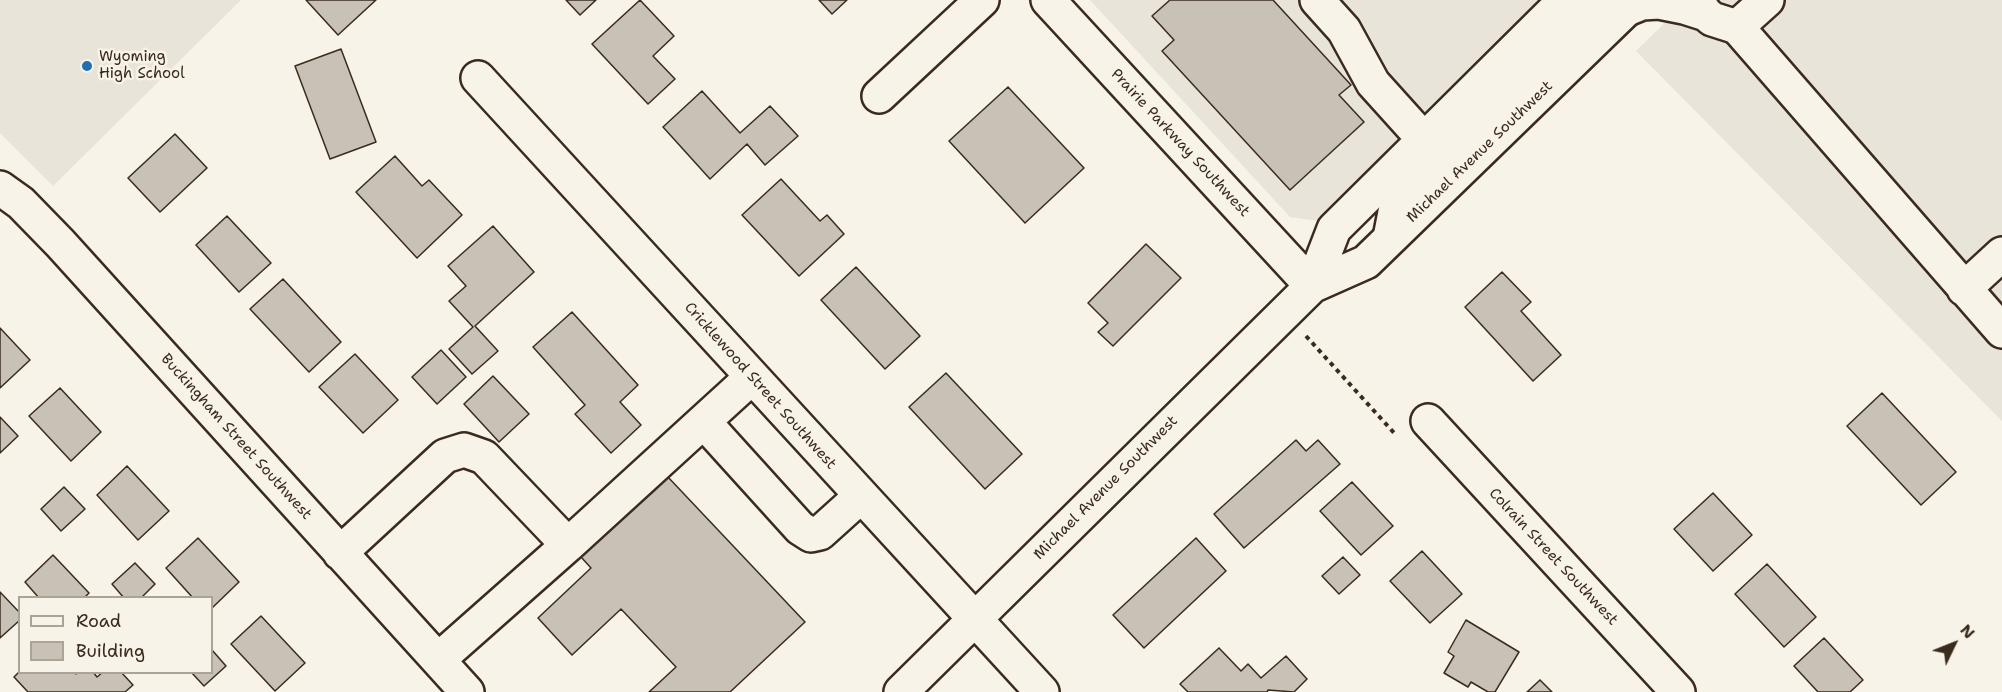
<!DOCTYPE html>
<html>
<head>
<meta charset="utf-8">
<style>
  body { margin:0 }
  #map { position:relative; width:2002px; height:692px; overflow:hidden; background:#f7f3e8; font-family:"Shantell Sans",sans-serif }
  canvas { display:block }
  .legend { position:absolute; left:18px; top:596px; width:195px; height:78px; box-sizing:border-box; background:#f7f3e8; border:2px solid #aca397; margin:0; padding:8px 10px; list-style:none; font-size:18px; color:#3b2a1e }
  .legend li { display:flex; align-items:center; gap:12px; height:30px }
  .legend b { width:30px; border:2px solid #aca397 }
  .north { position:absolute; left:1924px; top:614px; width:60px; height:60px; -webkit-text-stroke:4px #f7f3e8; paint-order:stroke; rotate:47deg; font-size:16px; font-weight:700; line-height:24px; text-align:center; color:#3b2a1e }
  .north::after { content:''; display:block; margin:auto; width:21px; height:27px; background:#3b2a1e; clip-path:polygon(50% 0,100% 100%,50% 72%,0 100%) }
</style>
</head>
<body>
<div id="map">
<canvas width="2002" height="692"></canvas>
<ul class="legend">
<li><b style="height:8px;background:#f7f3e8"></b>Road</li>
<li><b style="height:16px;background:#c8c1b6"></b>Building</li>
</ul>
<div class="north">N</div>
</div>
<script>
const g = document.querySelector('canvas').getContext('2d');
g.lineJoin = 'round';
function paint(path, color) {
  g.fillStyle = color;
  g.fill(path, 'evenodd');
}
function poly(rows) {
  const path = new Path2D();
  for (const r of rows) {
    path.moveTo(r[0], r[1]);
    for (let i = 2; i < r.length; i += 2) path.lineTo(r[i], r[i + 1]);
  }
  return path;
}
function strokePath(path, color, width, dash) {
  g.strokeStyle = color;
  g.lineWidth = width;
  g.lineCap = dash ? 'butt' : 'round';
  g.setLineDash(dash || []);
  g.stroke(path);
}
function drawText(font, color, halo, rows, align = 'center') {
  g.font = font + ' "Shantell Sans",sans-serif';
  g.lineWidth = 5;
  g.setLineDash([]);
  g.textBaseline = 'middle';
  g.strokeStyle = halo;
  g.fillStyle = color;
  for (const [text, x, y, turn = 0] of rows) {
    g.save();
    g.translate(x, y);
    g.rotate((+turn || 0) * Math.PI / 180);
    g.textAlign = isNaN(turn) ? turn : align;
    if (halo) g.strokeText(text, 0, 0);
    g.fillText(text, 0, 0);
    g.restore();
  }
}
const built = poly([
  [0,0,241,0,53,186,0,133],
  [1090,0,1539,0,1318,221,1290,217],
  [1688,0,2002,0,2002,421,1636,51]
]);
const building = poly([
  [306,0,376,0,338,35,306,0],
  [566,0,596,0,580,15,566,0],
  [640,0,674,36,653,56,675,79,648,104,592,44,640,0],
  [819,0,847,0,832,14,819,0],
  [1170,0,1273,0,1351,85,1339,95,1364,122,1290,190,1162,51,1174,40,1152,16,1170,0],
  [341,49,376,142,330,159,295,66,341,49],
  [1008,87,1084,168,1025,223,949,141,1008,87],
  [702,91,740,133,770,106,798,136,765,165,747,144,710,179,663,127,702,91],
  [175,134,207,168,160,212,128,178,175,134],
  [395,156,422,186,429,180,462,215,417,258,356,192,395,156],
  [781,179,820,221,827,215,844,234,799,276,742,215,781,179],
  [227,216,271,263,239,292,196,245,227,216],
  [493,226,534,272,475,326,498,351,472,374,449,349,473,327,449,301,466,286,448,266,493,226],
  [1146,244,1181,278,1113,346,1098,332,1108,323,1088,303,1146,244],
  [856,267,920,336,885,369,821,300,856,267],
  [1502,272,1531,302,1521,311,1561,355,1533,381,1465,307,1502,272],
  [283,279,341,342,309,372,250,309,283,279],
  [572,312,638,385,620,402,641,425,611,453,575,414,585,405,533,347,572,312],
  [0,328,30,360,0,388,0,328],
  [441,350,466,377,437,404,412,377,441,350],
  [355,354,398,400,363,433,319,387,355,354],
  [946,373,1022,454,985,489,909,407,946,373],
  [493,376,529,414,499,442,464,404,493,376],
  [60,388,101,432,71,461,29,416,60,388],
  [1882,393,1956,472,1921,505,1847,426,1882,393],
  [0,417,18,436,0,453,0,417],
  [1296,440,1306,451,1318,440,1340,464,1244,548,1214,514,1296,440],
  [127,466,169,511,138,540,97,495,127,466],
  [667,476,805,622,730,692,649,692,676,667,621,609,572,655,538,618,591,568,581,557,667,476],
  [1352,482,1393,526,1361,555,1320,511,1352,482],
  [64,487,85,509,61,531,41,509,64,487],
  [1713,493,1752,535,1713,571,1674,529,1713,493],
  [198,538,239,582,212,608,212,598,193,598,166,568,198,538],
  [1196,538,1226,571,1144,648,1113,615,1196,538],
  [1422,551,1462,594,1430,623,1390,581,1422,551],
  [53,555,89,593,84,598,39,598,25,582,53,555],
  [1343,557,1360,575,1339,594,1322,576,1343,557],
  [135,563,155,584,141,598,124,598,112,584,135,563],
  [1767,564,1816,617,1784,647,1735,594,1767,564],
  [0,592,20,613,20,620,0,638,0,592],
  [261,616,305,663,275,691,231,644,261,616],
  [1466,620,1519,652,1495,692,1488,692,1471,682,1468,687,1444,673,1454,656,1448,652,1466,620],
  [1824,638,1863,680,1850,692,1818,692,1794,666,1824,638],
  [1219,648,1241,671,1248,664,1261,678,1286,656,1307,679,1294,692,1268,690,1267,692,1188,692,1180,684,1219,648],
  [212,650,226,666,204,686,191,672,212,672,212,650],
  [20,671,75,672,76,674,78,672,93,672,97,677,103,672,121,672,133,685,125,692,28,692,14,677,20,671],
  [1540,680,1552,692,1527,692,1540,680]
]);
const path = poly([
  [1306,336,1396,435]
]);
const minor = poly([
  [1048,0,1312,286],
  [1317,0,1344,30,1373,83,1437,154],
  [1767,0,1737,27,2002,331],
  [478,78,1042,692],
  [879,96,982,0],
  [0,188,21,203,60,243,467,692],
  [1312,286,1334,229,1565,0],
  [1964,289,2002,254],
  [1428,421,1678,692],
  [704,422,800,528,811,535,820,533,861,496],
  [568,545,752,377],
  [340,553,445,456,464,450,484,457,568,545,438,660],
  [901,692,1312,286,1366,262,1636,0]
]);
const major = poly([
  [1696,0,1706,14,1712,19,1737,27],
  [1627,9,1642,3,1659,2,1684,7,1706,14],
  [1390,238,1395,212,1406,192,1601,0]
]);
const markers = [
  [87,66,6,"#1f6fb2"]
];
const poiNames = [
  ["Wyoming",99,57],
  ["High School",99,74]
];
const streetNames = [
  ["Prairie Parkway Southwest",1180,143,47],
  ["Michael Avenue Southwest",1480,152,-44],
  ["Cricklewood Street Southwest",760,386,48],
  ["Buckingham Street Southwest",236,437,48],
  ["Michael Avenue Southwest",1106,488,-45],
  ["Colrain Street Southwest",1553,557,47]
];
paint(built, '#e9e4d9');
paint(building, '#c8c1b6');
strokePath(building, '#3b2a1e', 1.5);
strokePath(minor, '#3b2a1e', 38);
strokePath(major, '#3b2a1e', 38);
strokePath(path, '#3b2a1e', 4, [4.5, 4.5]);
strokePath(minor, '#f7f3e8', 33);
strokePath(major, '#f7f3e8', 33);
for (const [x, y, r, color] of markers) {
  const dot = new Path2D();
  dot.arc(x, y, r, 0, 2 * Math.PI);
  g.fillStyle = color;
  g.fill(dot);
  strokePath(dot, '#f7f3e8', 2);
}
drawText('15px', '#3b2a1e', '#f7f3e8', poiNames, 'left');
drawText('15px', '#3b2a1e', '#f7f3e8', streetNames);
</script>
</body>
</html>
